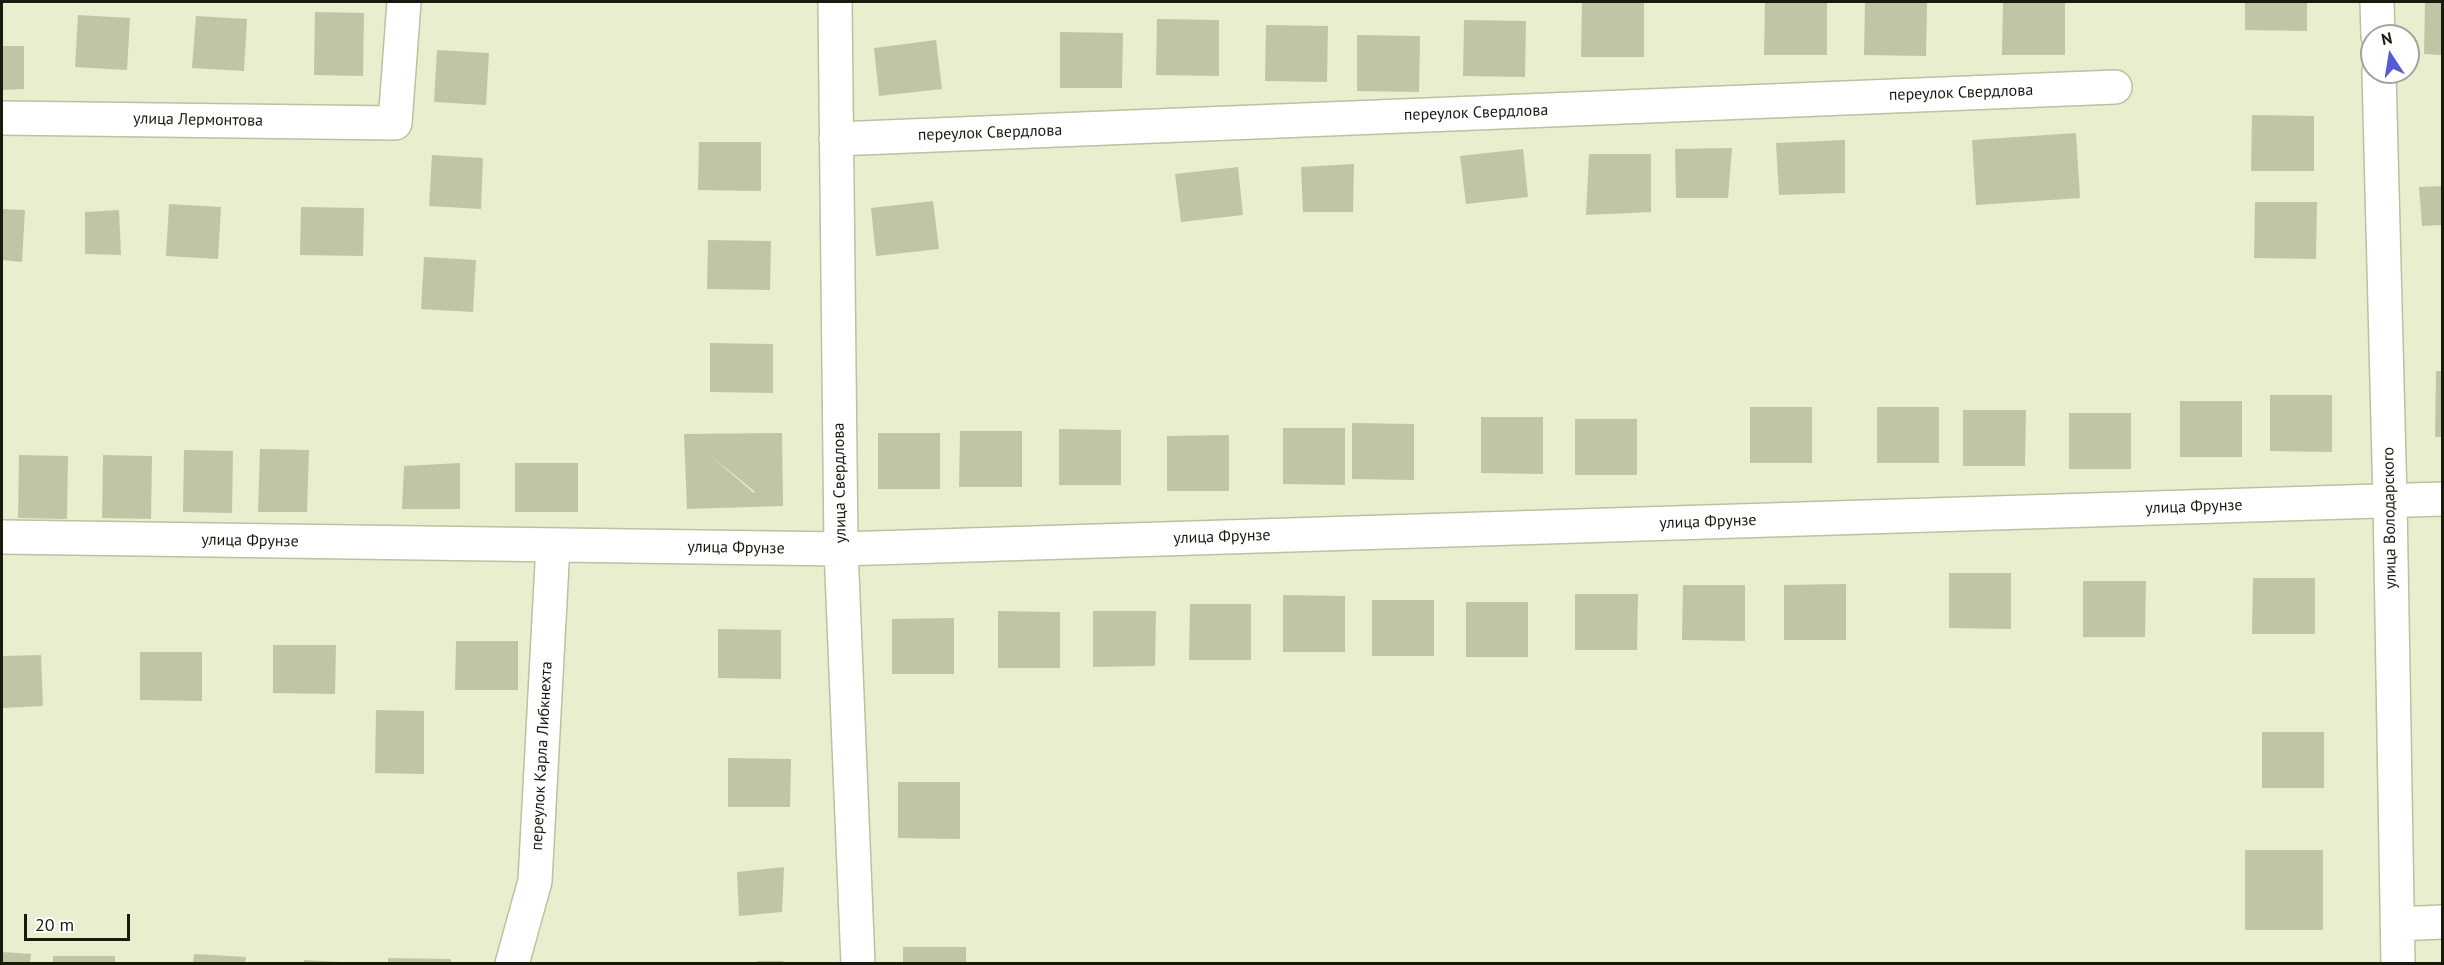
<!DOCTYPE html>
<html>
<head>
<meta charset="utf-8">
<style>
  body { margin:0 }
  #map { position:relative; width:2444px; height:965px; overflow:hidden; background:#e8efce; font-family:"PT Sans",sans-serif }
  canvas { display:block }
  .frame { position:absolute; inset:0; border:3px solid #181a0e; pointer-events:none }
  .north { position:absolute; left:2360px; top:24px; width:60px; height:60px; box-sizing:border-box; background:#fff; border:2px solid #a3a39f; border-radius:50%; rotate:348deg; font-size:16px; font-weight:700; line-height:24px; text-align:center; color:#181a0e }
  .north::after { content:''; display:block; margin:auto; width:21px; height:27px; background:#565bd3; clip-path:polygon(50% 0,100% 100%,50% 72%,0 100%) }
  .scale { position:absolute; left:24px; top:914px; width:106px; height:27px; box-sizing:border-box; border:3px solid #181a0e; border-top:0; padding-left:8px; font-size:18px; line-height:21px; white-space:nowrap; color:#181a0e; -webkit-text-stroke:4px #fff; paint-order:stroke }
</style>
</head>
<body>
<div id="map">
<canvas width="2444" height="965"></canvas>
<div class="frame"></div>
<div class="north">N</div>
<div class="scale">20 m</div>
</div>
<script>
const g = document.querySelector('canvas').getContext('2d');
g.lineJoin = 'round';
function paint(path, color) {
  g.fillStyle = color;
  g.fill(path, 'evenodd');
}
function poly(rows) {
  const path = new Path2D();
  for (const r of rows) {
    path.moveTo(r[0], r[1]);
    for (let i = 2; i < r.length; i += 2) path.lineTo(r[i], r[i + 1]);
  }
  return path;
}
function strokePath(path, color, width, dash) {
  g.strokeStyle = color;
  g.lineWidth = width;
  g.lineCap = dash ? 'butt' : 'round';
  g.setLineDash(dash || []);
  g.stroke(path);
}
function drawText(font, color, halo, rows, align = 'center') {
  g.font = font + ' "PT Sans",sans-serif';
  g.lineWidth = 4.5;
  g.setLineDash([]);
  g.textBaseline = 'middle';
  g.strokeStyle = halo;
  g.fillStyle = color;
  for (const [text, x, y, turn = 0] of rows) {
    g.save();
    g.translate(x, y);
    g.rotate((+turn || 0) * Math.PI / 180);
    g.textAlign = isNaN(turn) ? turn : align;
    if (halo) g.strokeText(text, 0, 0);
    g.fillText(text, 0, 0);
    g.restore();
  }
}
const building = poly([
  [1582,2,1644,2,1644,57,1581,57],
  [1765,2,1827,2,1827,55,1764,55],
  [1865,2,1927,2,1926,56,1864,55],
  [2003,2,2065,2,2065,55,2002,55],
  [2245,2,2307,2,2307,31,2245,30],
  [2425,2,2442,2,2442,55,2424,54],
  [315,12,364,13,363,76,314,75],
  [78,15,130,18,127,70,75,67],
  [196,16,247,19,244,71,192,68],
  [1157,19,1219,20,1219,76,1156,75],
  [1464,20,1526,21,1525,77,1463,76],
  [1266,25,1328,26,1327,82,1265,81],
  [1060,32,1123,33,1122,88,1060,88],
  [1357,35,1420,36,1419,92,1357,91],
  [936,40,942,89,879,96,874,48],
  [2,46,24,46,24,89,2,90],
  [437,50,489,53,486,105,434,102],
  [2252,115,2314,116,2314,171,2251,171],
  [2076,133,2080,198,1976,205,1972,140],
  [1845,140,1845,193,1779,195,1776,143],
  [699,142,761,142,761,191,698,190],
  [1732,148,1728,198,1676,198,1675,149],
  [1523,149,1528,197,1466,204,1460,156],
  [1589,154,1651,154,1651,212,1586,215],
  [432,155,483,158,481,209,429,206],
  [1354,164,1353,212,1303,212,1301,167],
  [1238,167,1243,215,1181,222,1175,174],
  [2442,186,2442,225,2422,226,2419,187],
  [933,201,939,249,876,256,871,208],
  [2255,202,2317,202,2316,259,2254,258],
  [169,204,221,207,218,259,166,256],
  [301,207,364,208,363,256,300,255],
  [2,209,25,210,22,262,2,260],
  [119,210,121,255,85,254,85,212],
  [708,240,771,241,770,290,707,289],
  [424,257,476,260,473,312,421,309],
  [710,343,773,344,773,393,710,392],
  [2436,371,2442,371,2442,437,2435,437],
  [2270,395,2332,395,2332,452,2270,451],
  [2180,401,2242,401,2242,457,2180,457],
  [1750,407,1812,407,1812,463,1750,463],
  [1877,407,1939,407,1939,463,1877,463],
  [1963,410,2026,410,2025,466,1963,466],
  [2069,413,2131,413,2131,469,2069,469],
  [1481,417,1543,417,1543,474,1481,473],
  [1575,419,1637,419,1637,475,1575,475],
  [1352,423,1414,424,1414,480,1352,479],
  [1283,428,1345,428,1345,485,1283,484],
  [1059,429,1121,430,1121,485,1059,485],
  [960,431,1022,431,1022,487,959,487],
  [782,433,783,506,687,509,684,434],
  [712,457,737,477,755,492,754,493],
  [878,433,940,433,940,489,878,489],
  [1229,435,1229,491,1167,491,1167,436],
  [260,449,309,450,307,512,258,512],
  [184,450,233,451,232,513,183,512],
  [19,455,68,456,67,519,18,518],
  [103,455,152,456,151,519,102,518],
  [460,463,460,509,402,509,404,466],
  [515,463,578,463,578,512,515,512],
  [1949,573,2011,573,2011,629,1949,628],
  [2253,578,2315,578,2315,634,2252,634],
  [2083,581,2146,581,2145,637,2083,637],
  [1846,584,1846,640,1784,640,1784,585],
  [1683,585,1745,585,1745,641,1682,640],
  [1575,594,1638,594,1637,650,1575,650],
  [1283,595,1345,596,1345,652,1283,652],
  [1372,600,1434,600,1434,656,1372,656],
  [1466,602,1528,602,1528,657,1466,657],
  [1190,604,1251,604,1251,660,1189,660],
  [998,611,1060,612,1060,668,998,668],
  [1093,611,1156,611,1155,666,1093,667],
  [954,618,954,674,892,674,892,619],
  [718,629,781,630,781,679,718,678],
  [456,641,518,641,518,690,455,690],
  [273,645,336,645,335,694,273,693],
  [140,652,202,652,202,701,140,700],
  [41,655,43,706,2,708,2,656],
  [376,710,424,711,424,774,375,773],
  [2262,732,2324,732,2324,788,2262,788],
  [728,758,791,759,790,807,728,807],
  [898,782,960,782,960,839,898,838],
  [2245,850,2323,850,2323,930,2245,930],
  [784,867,782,912,739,916,737,872],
  [903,947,966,947,966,964,903,964],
  [2,952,31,954,30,964,2,964],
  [194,954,246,957,245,964,193,964],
  [53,956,115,956,115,964,53,964],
  [388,958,451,959,451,964,388,964],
  [304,960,341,962,341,964,304,964],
  [757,961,783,961,782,964,757,964]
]);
const street = poly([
  [835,2,841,549,858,964],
  [2377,2,2378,36],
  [2379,72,2390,500,2398,964],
  [2,118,395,123,404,2],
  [836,139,2115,87],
  [2,537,841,549,2442,499],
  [2397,924,2442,922],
  [512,964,535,881,553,545]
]);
const streetNames = [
  ["переулок Свердлова",1961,93,-2],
  ["переулок Свердлова",1476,113,-2],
  ["улица Лермонтова",198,120,1],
  ["переулок Свердлова",990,133,-2],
  ["улица Свердлова",840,483,-91],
  ["улица Фрунзе",2194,507,-2],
  ["улица Володарского",2390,518,-91],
  ["улица Фрунзе",1708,522,-2],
  ["улица Фрунзе",1222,537,-2],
  ["улица Фрунзе",250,541,1],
  ["улица Фрунзе",736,548,1],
  ["переулок Карла Либкнехта",542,756,-87]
];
paint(building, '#bfc6a6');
strokePath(street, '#bbc1a1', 36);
strokePath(street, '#fff', 33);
drawText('16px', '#181a0e', '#fff', streetNames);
</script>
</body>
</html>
